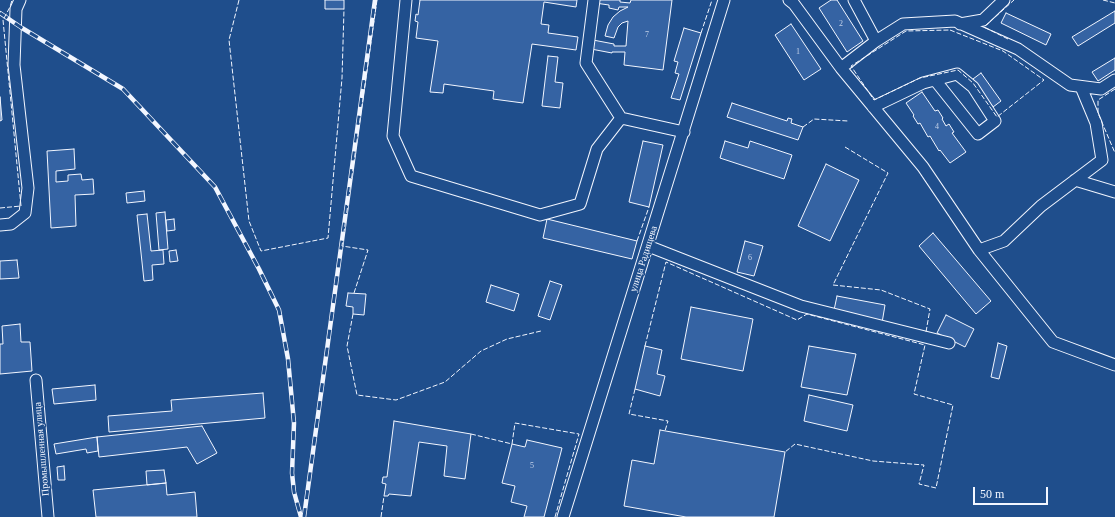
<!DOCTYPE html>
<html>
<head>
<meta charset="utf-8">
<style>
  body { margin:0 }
  #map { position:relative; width:1115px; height:517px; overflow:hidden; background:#1f4e8c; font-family:"Times New Roman",serif }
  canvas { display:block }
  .scale { position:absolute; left:973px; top:487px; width:75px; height:18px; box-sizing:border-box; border:2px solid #f2f6ff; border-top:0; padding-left:5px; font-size:12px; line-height:14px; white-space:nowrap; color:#f2f6ff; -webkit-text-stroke:3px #1f4e8c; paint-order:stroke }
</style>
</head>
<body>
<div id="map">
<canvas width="1115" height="517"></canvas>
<div class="scale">50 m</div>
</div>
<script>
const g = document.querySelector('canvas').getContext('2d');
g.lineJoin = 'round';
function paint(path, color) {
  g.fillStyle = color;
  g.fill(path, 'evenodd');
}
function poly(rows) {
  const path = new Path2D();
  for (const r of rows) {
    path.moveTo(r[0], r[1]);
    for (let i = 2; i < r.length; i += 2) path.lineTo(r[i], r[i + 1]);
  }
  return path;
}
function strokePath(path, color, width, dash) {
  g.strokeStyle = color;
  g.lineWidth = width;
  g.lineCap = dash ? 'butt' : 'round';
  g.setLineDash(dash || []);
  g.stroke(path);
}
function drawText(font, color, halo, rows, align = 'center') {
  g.font = font + ' "Times New Roman",serif';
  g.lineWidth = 3;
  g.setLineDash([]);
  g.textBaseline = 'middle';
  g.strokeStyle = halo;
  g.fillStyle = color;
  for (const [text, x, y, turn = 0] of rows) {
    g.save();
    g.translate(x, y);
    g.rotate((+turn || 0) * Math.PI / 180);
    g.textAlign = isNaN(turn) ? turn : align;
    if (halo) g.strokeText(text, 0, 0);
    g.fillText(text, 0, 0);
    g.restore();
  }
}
const building = poly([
  [325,0,344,0,344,9,325,9,325,0],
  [420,0,577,0,576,7,544,2,541,24,549,25,548,33,578,37,576,50,532,44,523,103,493,99,494,91,444,84,443,93,430,92,438,41,416,38,418,22,415,21,416,14,418,15,420,0],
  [596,0,620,0,620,2,630,3,631,0,672,0,663,70,624,65,625,52,612,52,612,53,591,49,593,40,614,44,614,46,626,46,628,21,622,23,618,27,614,38,605,36,608,25,613,17,620,11,628,7,619,7,618,10,609,8,609,5,595,3,596,0],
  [831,0,837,0,863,41,847,52,819,8,831,0],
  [1115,11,1115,23,1078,46,1072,37,1115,11],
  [1006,13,1051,34,1046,45,1001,23,1006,13],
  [791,24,821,69,804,80,775,35,791,24],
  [684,28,701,33,680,100,671,98,679,74,675,73,678,62,674,61,684,28],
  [548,56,558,57,555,82,563,83,560,108,542,106,548,56],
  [1115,58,1115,70,1098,81,1092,72,1115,58],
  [981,73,1001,101,993,107,973,79,981,73],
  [922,92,935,111,938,110,943,118,942,119,946,126,949,124,954,132,952,133,966,152,950,163,940,150,939,151,930,136,928,137,920,123,918,124,913,116,914,115,906,103,922,92],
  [0,97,2,120,0,121,0,97],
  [732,103,787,121,788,118,792,119,791,123,803,127,798,140,727,117,732,103],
  [643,141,663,145,649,207,629,202,643,141],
  [725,141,748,148,750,141,792,155,784,179,720,158,725,141],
  [74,149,75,169,56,171,56,182,68,181,68,175,81,174,82,180,93,179,94,194,75,195,76,226,51,228,47,151,74,149],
  [826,164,859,180,830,241,798,226,826,164],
  [144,191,145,201,127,203,126,193,144,191],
  [165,212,168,249,159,250,156,213,165,212],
  [147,214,151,251,163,250,164,264,152,265,153,280,144,281,137,215,147,214],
  [174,219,175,230,167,231,166,220,174,219],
  [547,219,637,241,632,259,543,238,547,219],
  [933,233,991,301,976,314,919,246,933,233],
  [745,241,763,246,754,276,737,272,745,241],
  [176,250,178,261,170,262,169,251,176,250],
  [17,260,19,278,0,279,0,261,17,260],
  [550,281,562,285,550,320,538,316,550,281],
  [491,285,519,294,514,311,486,302,491,285],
  [348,293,366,294,364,315,353,314,353,307,346,306,348,293],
  [837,296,885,305,882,323,833,315,837,296],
  [691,307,753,319,743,371,681,359,691,307],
  [946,315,974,329,965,347,937,333,946,315],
  [20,324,21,342,30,342,32,371,0,374,0,344,3,344,2,326,20,324],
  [998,343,1007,346,999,379,991,377,998,343],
  [645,346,662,350,657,374,665,376,660,396,635,389,645,346],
  [809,346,856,354,847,395,801,387,809,346],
  [95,385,96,400,54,404,52,389,95,385],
  [263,393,265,418,109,432,108,416,172,411,171,400,263,393],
  [809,395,853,405,847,431,804,421,809,395],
  [394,421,471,434,465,479,444,476,447,446,419,442,411,496,389,494,388,496,384,496,386,484,382,483,383,477,387,477,394,421],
  [202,426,217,453,197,464,187,447,99,457,97,437,202,426],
  [660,430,785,452,774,517,686,517,624,506,632,460,654,464,660,430],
  [97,437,98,451,87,453,86,449,56,454,54,444,97,437],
  [527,440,562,448,544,517,524,517,527,506,511,502,515,486,502,483,512,444,525,447,527,440],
  [64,466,65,480,58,480,57,467,64,466],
  [164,470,166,483,147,485,146,471,164,470],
  [166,483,167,495,195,492,197,517,96,517,93,490,166,483]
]);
const minor = poly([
  [406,0,393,136,411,176,540,215,580,204,597,149,621,118,684,132],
  [594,0,586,63,621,118],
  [789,0,794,4,841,68,876,41,903,24,955,21,1018,49,1070,85,1101,89,1115,80],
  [854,0,876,41],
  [960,24,983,20,1004,0],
  [841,68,923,167,979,250,1053,342,1115,365],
  [873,107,923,83,957,74,973,87,995,121,978,134,935,80],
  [1075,180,1115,192],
  [0,225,11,224,25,213,28,188,14,65,16,9,20,0],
  [648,246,801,306,949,343],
  [979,250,1004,241,1041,206,1102,160,1096,123,1081,87],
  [36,380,48,517],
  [563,517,724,0]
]);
const rail = poly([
  [0,13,22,28,123,89,215,187,259,269,279,310,288,359,294,423,292,473,294,492,301,517],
  [304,517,375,0]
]);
const fence = poly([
  [239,0,229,40,249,221,261,251,328,238,342,78,344,9],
  [1103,0,1115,3],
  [950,30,1003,51,1044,80,997,117,973,83,958,70,920,78,874,100,851,66,906,31,950,30],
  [701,33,712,0],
  [1008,39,984,27,1014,0],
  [1115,89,1098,100,1098,113,1115,153],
  [803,127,814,119,848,121],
  [845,147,888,173,833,285,881,290,930,309,926,332],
  [0,208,21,206,3,20,10,7,12,0],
  [637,241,649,207],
  [354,293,368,250,342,246,377,0],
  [353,314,347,346,357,395,396,400,445,382,481,351,507,339,541,331],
  [645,346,666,262,797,320,807,314,925,345,914,394,953,405,936,488,919,484,924,465,873,461,795,444,785,452],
  [635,389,629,414,668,421,665,431],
  [471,434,512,444,515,423,579,434,555,517],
  [381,517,384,496]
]);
const numberNames = [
  ["2",841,24],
  ["7",647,35],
  ["1",798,52],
  ["4",937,127],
  ["6",750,258],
  ["5",532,466]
];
const streetNames = [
  ["улица Радищева",644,259,-72],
  ["Промышленная улица",42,449,-95]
];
paint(building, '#3563a3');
strokePath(building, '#f2f6ff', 1);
strokePath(minor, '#f2f6ff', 13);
strokePath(minor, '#1f4e8c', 11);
strokePath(rail, '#f2f6ff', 4.5);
strokePath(rail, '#1f4e8c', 3, [9]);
strokePath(fence, '#f2f6ff', 1, [5, 2]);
drawText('8px', '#c3d1e8', null, numberNames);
drawText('10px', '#f2f6ff', '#1f4e8c', streetNames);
</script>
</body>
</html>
